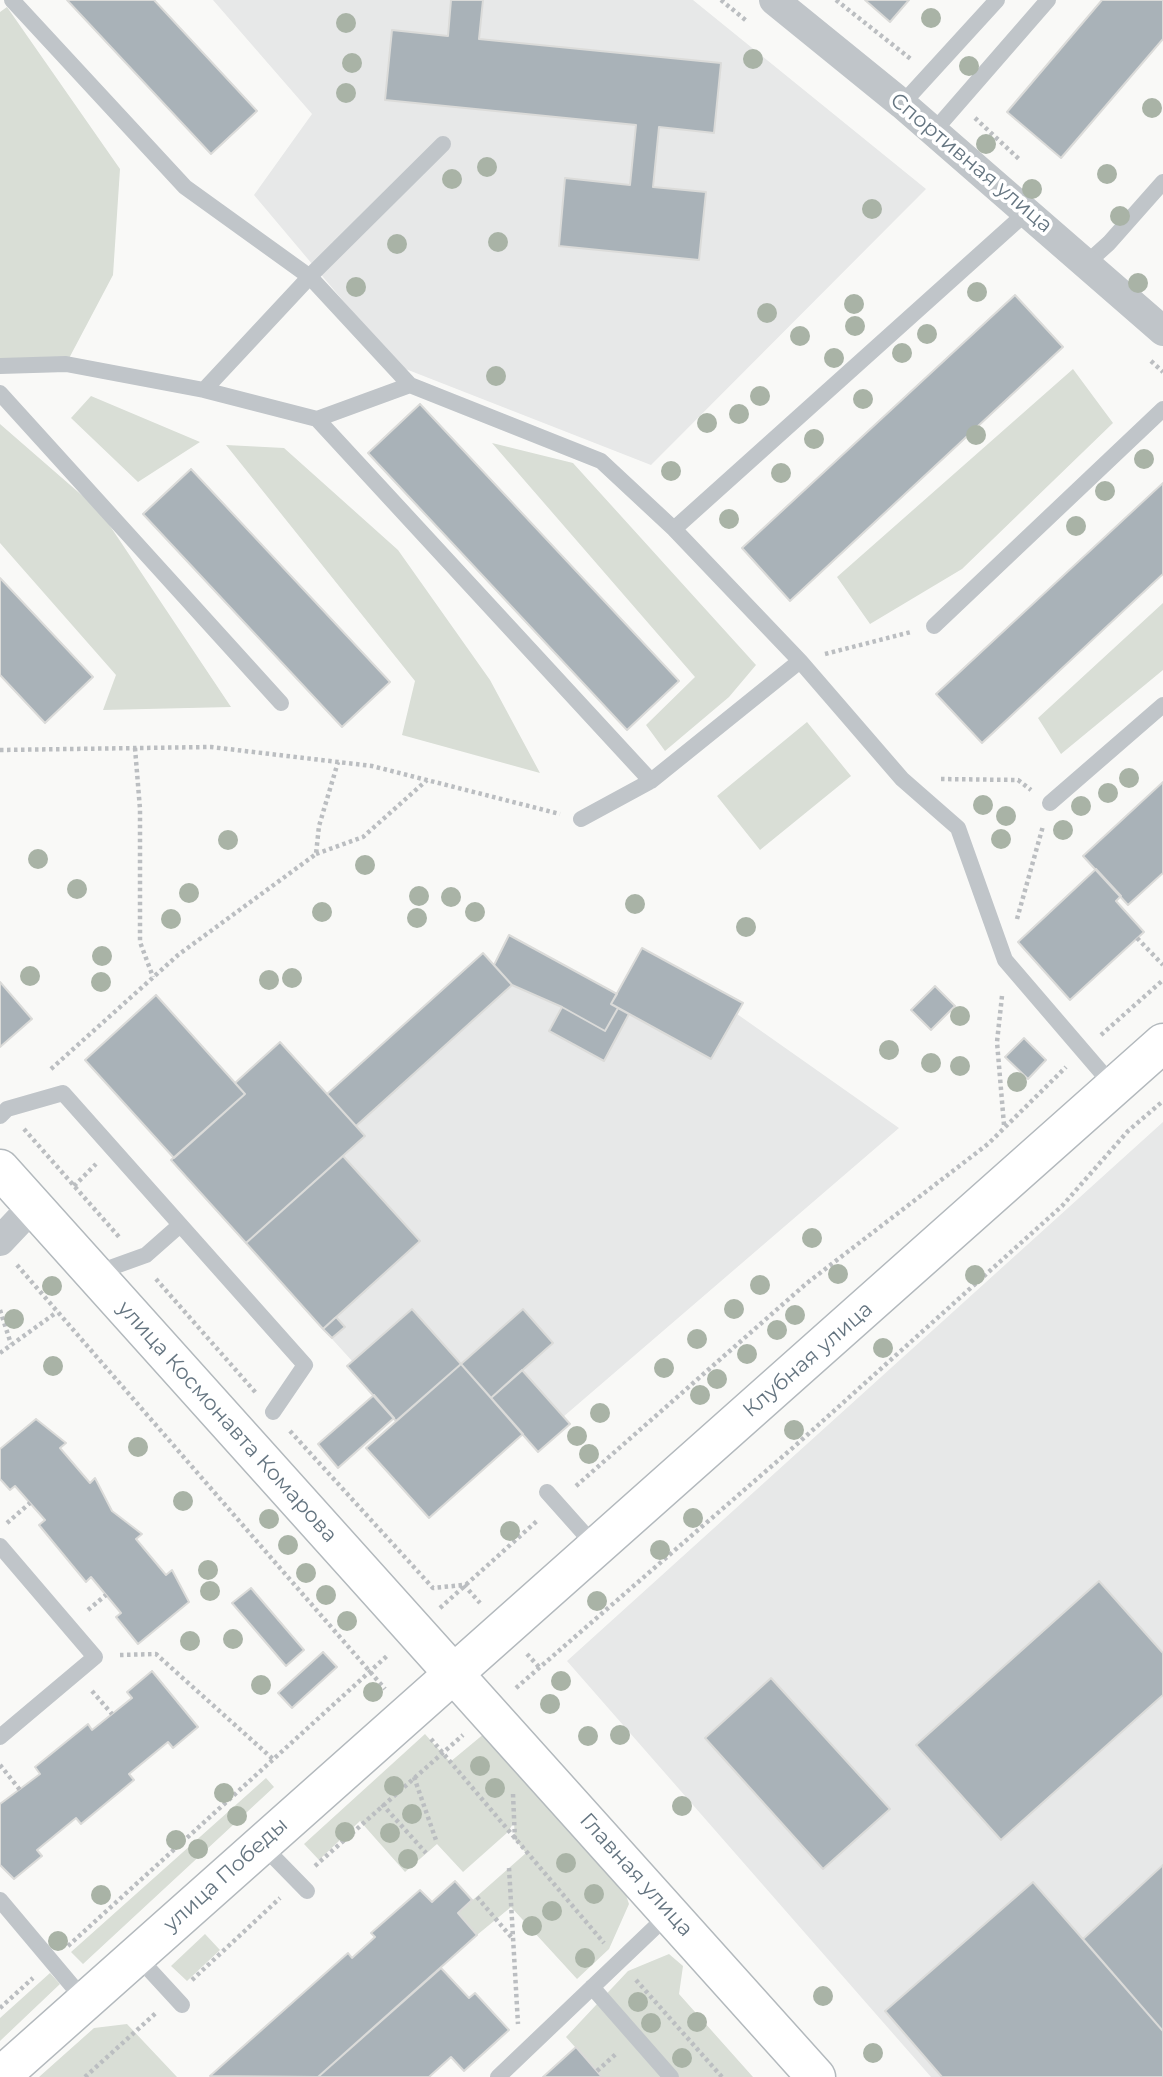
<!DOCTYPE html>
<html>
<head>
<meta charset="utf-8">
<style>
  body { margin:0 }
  canvas { display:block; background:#f9f9f7 }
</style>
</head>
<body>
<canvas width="1163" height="2077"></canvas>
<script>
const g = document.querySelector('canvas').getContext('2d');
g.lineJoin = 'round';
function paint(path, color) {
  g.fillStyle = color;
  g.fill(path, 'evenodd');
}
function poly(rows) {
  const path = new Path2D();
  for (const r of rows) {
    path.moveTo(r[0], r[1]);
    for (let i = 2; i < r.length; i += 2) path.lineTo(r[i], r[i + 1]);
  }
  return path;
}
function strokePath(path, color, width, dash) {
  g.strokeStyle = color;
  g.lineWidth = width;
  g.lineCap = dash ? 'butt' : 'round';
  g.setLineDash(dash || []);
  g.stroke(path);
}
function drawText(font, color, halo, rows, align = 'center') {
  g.font = font + ' Montserrat,sans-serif';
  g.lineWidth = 7;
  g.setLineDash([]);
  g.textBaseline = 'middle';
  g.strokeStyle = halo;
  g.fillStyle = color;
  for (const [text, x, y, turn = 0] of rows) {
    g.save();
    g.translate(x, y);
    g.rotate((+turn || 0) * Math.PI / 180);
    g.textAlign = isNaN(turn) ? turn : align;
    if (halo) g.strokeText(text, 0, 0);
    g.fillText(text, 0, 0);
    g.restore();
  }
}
const built = poly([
  [213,0,693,0,926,189,651,465,398,366,254,195,312,114],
  [512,985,562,1007,549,1031,603,1061,629,1014,711,1059,737,1014,899,1128,563,1417,522,1370,553,1343,523,1309,461,1364,412,1309,353,1362,323,1329,420,1241,343,1156,356,1126],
  [1163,1122,1163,2077,931,2077,567,1661]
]);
const green = poly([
  [7,7,120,169,113,275,66,364,0,366,0,12],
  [1073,369,1113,423,962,569,870,624,837,577],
  [91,396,200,442,138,482,71,418],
  [0,424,100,511,231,707,103,710,116,675,0,543],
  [492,443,573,463,756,665,729,697,665,751,646,725,695,677],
  [226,445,284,448,398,550,490,680,540,773,402,735,415,681],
  [1163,603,1163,670,1061,754,1038,718],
  [807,722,851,776,760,850,717,796],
  [485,1733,625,1892,629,1904,609,1949,577,1979,511,1907,477,1935,458,1913,526,1853,515,1840,514,1822,508,1832,463,1872,437,1844,405,1872,360,1821,319,1860,304,1844,425,1734,450,1762],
  [266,1778,274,1787,83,1964,71,1952],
  [205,1934,220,1950,187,1981,171,1966],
  [669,1954,683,1966,679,1994,753,2077,602,2077,566,2037,628,1971],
  [50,1973,60,1984,0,2041,0,2018],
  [127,2024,177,2077,39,2077,94,2028]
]);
const building = poly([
  [67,0,154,0,257,111,211,154,67,0],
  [451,0,483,0,479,39,721,63,714,133,659,127,653,187,706,192,699,260,559,246,565,178,630,185,636,125,385,100,392,30,448,36,451,0],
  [865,0,909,0,890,22,865,0],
  [1102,0,1163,0,1163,39,1061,158,1007,112,1102,0],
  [1015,295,1063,347,790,601,742,548,1015,295],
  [420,404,679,681,627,730,368,453,420,404],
  [191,469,390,682,342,727,143,514,191,469],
  [1163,483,1163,574,982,743,936,694,1163,483],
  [0,578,93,677,45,723,0,675,0,578],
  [1163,782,1163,873,1128,905,1083,856,1163,782],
  [1096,869,1121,896,1116,901,1144,932,1070,1000,1018,942,1096,869],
  [509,935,617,994,611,1004,618,1008,605,1031,562,1007,512,985,494,965,509,935],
  [642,948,743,1003,711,1059,611,1004,642,948],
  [483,953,512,985,356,1126,327,1094,483,953],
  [0,982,32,1019,0,1047,0,982],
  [935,986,955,1006,931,1030,911,1010,935,986],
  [156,995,245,1094,174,1158,85,1060,156,995],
  [562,1007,605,1031,618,1008,629,1014,604,1061,549,1031,562,1007],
  [1024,1038,1046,1060,1028,1079,1005,1057,1024,1038],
  [280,1042,365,1136,246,1243,171,1160,245,1094,235,1083,280,1042],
  [343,1156,420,1241,323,1329,246,1243,343,1156],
  [412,1309,461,1364,396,1421,347,1366,412,1309],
  [523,1309,553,1343,491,1398,461,1364,523,1309],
  [336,1317,345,1327,332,1338,323,1329,336,1317],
  [461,1364,523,1434,429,1518,366,1448,461,1364],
  [522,1370,570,1424,538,1452,491,1398,522,1370],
  [374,1395,394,1418,338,1468,318,1444,374,1395],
  [36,1419,66,1443,60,1448,90,1483,95,1478,112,1511,142,1534,136,1539,166,1575,172,1570,189,1602,138,1644,116,1617,121,1613,91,1577,86,1582,39,1525,45,1520,15,1486,10,1490,0,1479,0,1449,36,1419],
  [1099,1581,1163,1653,1163,1695,1001,1840,916,1745,1099,1581],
  [251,1588,304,1650,286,1666,232,1603,251,1588],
  [323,1652,337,1667,292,1708,278,1693,323,1652],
  [152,1671,198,1727,173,1748,168,1742,129,1774,134,1780,81,1824,76,1818,37,1850,42,1856,14,1879,0,1865,0,1804,40,1774,35,1767,88,1724,92,1730,132,1698,127,1692,152,1671],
  [771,1678,890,1809,823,1869,705,1738,771,1678],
  [1163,1865,1163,2031,1083,1939,1163,1865],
  [455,1881,472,1900,458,1913,477,1935,318,2077,210,2076,348,1953,352,1958,375,1937,371,1933,420,1890,432,1902,455,1881],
  [1033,1882,1163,2031,1163,2077,942,2077,885,2011,1033,1882],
  [441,1968,469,1998,475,1993,509,2030,464,2071,451,2057,429,2077,318,2077,441,1968],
  [576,2047,602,2077,543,2077,576,2047]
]);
const path = poly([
  [721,0,748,22],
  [836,0,912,60],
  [975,118,1020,160],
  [1151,361,1163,372],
  [825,654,911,632],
  [135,748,140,809,140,942,153,977],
  [0,750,211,747,372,766,560,814],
  [941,779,1018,780,1031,790],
  [316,854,363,837,427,780],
  [1017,919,1043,826],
  [1137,938,1163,965],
  [1002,996,997,1042,1004,1125],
  [1101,1035,1163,980],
  [51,1069,178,955,316,854,319,826,338,762],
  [24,1129,120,1238],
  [74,1186,96,1164],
  [17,1265,385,1689],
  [156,1279,256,1393],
  [0,1310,11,1344],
  [0,1353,57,1312],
  [290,1431,433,1588,463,1585],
  [576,1486,807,1283,988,1144,1066,1067],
  [7,1523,30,1503],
  [464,1585,480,1603],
  [440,1608,538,1520],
  [88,1610,106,1595],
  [527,1654,539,1667],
  [120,1655,156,1654,274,1760],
  [516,1688,796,1445,1062,1206,1128,1131,1163,1101],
  [92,1691,112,1714],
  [431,1739,604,1943],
  [0,1765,20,1790],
  [414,1777,437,1843],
  [513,1794,515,1840],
  [382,1804,426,1853],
  [315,1866,463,1735],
  [509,1868,518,2024],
  [477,1897,512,1938],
  [68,1946,388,1655],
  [192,1980,280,1898],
  [636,1980,722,2077],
  [0,2008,33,1978],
  [597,2071,617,2053],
  [85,2077,157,2012]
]);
const lane = poly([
  [12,0,185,187,310,277,410,385],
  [902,104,997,0],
  [934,131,1048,0],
  [1088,262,1109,243,1163,182],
  [0,366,66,364,204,390,317,419,651,781],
  [204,390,315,271,443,144],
  [0,393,281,703],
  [317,419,410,385,601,461,674,529,800,661,902,779,958,828,1005,960,1114,1087],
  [674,529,1028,211],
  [934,626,1163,409],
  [1050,803,1163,705],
  [581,819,651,781,800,661],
  [0,1116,7,1109,63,1093,305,1365,273,1412],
  [96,1273,146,1255,180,1225],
  [547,1492,596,1547],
  [0,1546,95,1657,0,1737],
  [261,1844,307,1891],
  [0,1900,85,2001],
  [136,1955,182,2005],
  [592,1987,671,2077],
  [498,2077,670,1913]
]);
const street = poly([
  [774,0,902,104,1163,331],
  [0,1241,33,1206]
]);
const secondary = poly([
  [0,1169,816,2077],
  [0,2077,1163,1043]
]);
const trees = [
  [931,18],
  [346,23],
  [753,59],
  [352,63],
  [969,66],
  [346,93],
  [1152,108],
  [986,144],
  [487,167],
  [1107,174],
  [452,179],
  [1032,189],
  [872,209],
  [1120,216],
  [498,242],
  [397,244],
  [1138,283],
  [356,287],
  [977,292],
  [854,304],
  [767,313],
  [855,326],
  [927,334],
  [800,336],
  [902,353],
  [834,358],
  [496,376],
  [760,396],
  [863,399],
  [739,414],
  [707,423],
  [976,435],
  [814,439],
  [1144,459],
  [671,471],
  [781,473],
  [1105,491],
  [729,519],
  [1076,526],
  [1129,778],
  [1108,793],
  [983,805],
  [1081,806],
  [1006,816],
  [1063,830],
  [1001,839],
  [228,840],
  [38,859],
  [365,865],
  [77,889],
  [189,893],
  [419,896],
  [451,897],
  [635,904],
  [322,912],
  [475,912],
  [417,918],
  [171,919],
  [746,927],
  [102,956],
  [30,976],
  [292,978],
  [269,980],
  [101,982],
  [960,1016],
  [889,1050],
  [931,1063],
  [960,1066],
  [1017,1082],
  [812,1238],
  [838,1274],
  [975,1275],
  [760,1285],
  [52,1286],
  [734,1309],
  [795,1315],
  [14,1319],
  [777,1330],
  [697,1339],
  [883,1348],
  [747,1354],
  [53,1366],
  [664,1368],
  [717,1379],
  [700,1395],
  [600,1413],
  [794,1430],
  [577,1436],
  [138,1447],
  [589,1454],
  [183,1501],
  [693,1518],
  [269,1519],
  [510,1531],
  [288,1545],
  [660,1550],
  [208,1570],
  [306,1573],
  [210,1591],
  [326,1595],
  [597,1601],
  [347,1621],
  [233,1639],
  [190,1641],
  [561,1681],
  [261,1685],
  [373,1692],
  [550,1704],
  [620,1735],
  [588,1736],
  [480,1766],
  [394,1786],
  [495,1788],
  [224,1793],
  [682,1806],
  [412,1814],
  [237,1816],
  [345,1832],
  [390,1833],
  [176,1840],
  [198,1849],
  [408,1859],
  [566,1863],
  [594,1894],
  [101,1895],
  [552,1911],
  [532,1926],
  [58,1941],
  [585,1958],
  [823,1996],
  [638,2002],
  [697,2022],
  [651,2023],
  [873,2053],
  [682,2058]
];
const streetNames = [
  ["Спортивная улица",971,163,40],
  ["Клубная улица",808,1360,-41],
  ["улица Космонавта Комарова",227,1422,48],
  ["улица Победы",226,1875,-42],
  ["Главная улица",636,1875,48]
];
paint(built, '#e7e8e8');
paint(green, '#d9ded6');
paint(building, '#a9b2b8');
strokePath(building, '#dbdbd9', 2);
strokePath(secondary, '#b3b9bd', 41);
strokePath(path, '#bbbec1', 4.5, [3.5, 3.5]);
strokePath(lane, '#c0c5c9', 16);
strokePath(street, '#c0c5c9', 30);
strokePath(secondary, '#fff', 38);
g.fillStyle = '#a9b3a6';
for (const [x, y] of trees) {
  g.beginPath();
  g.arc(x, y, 10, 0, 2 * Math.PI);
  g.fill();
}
drawText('21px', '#657581', '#fff', streetNames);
</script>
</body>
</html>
